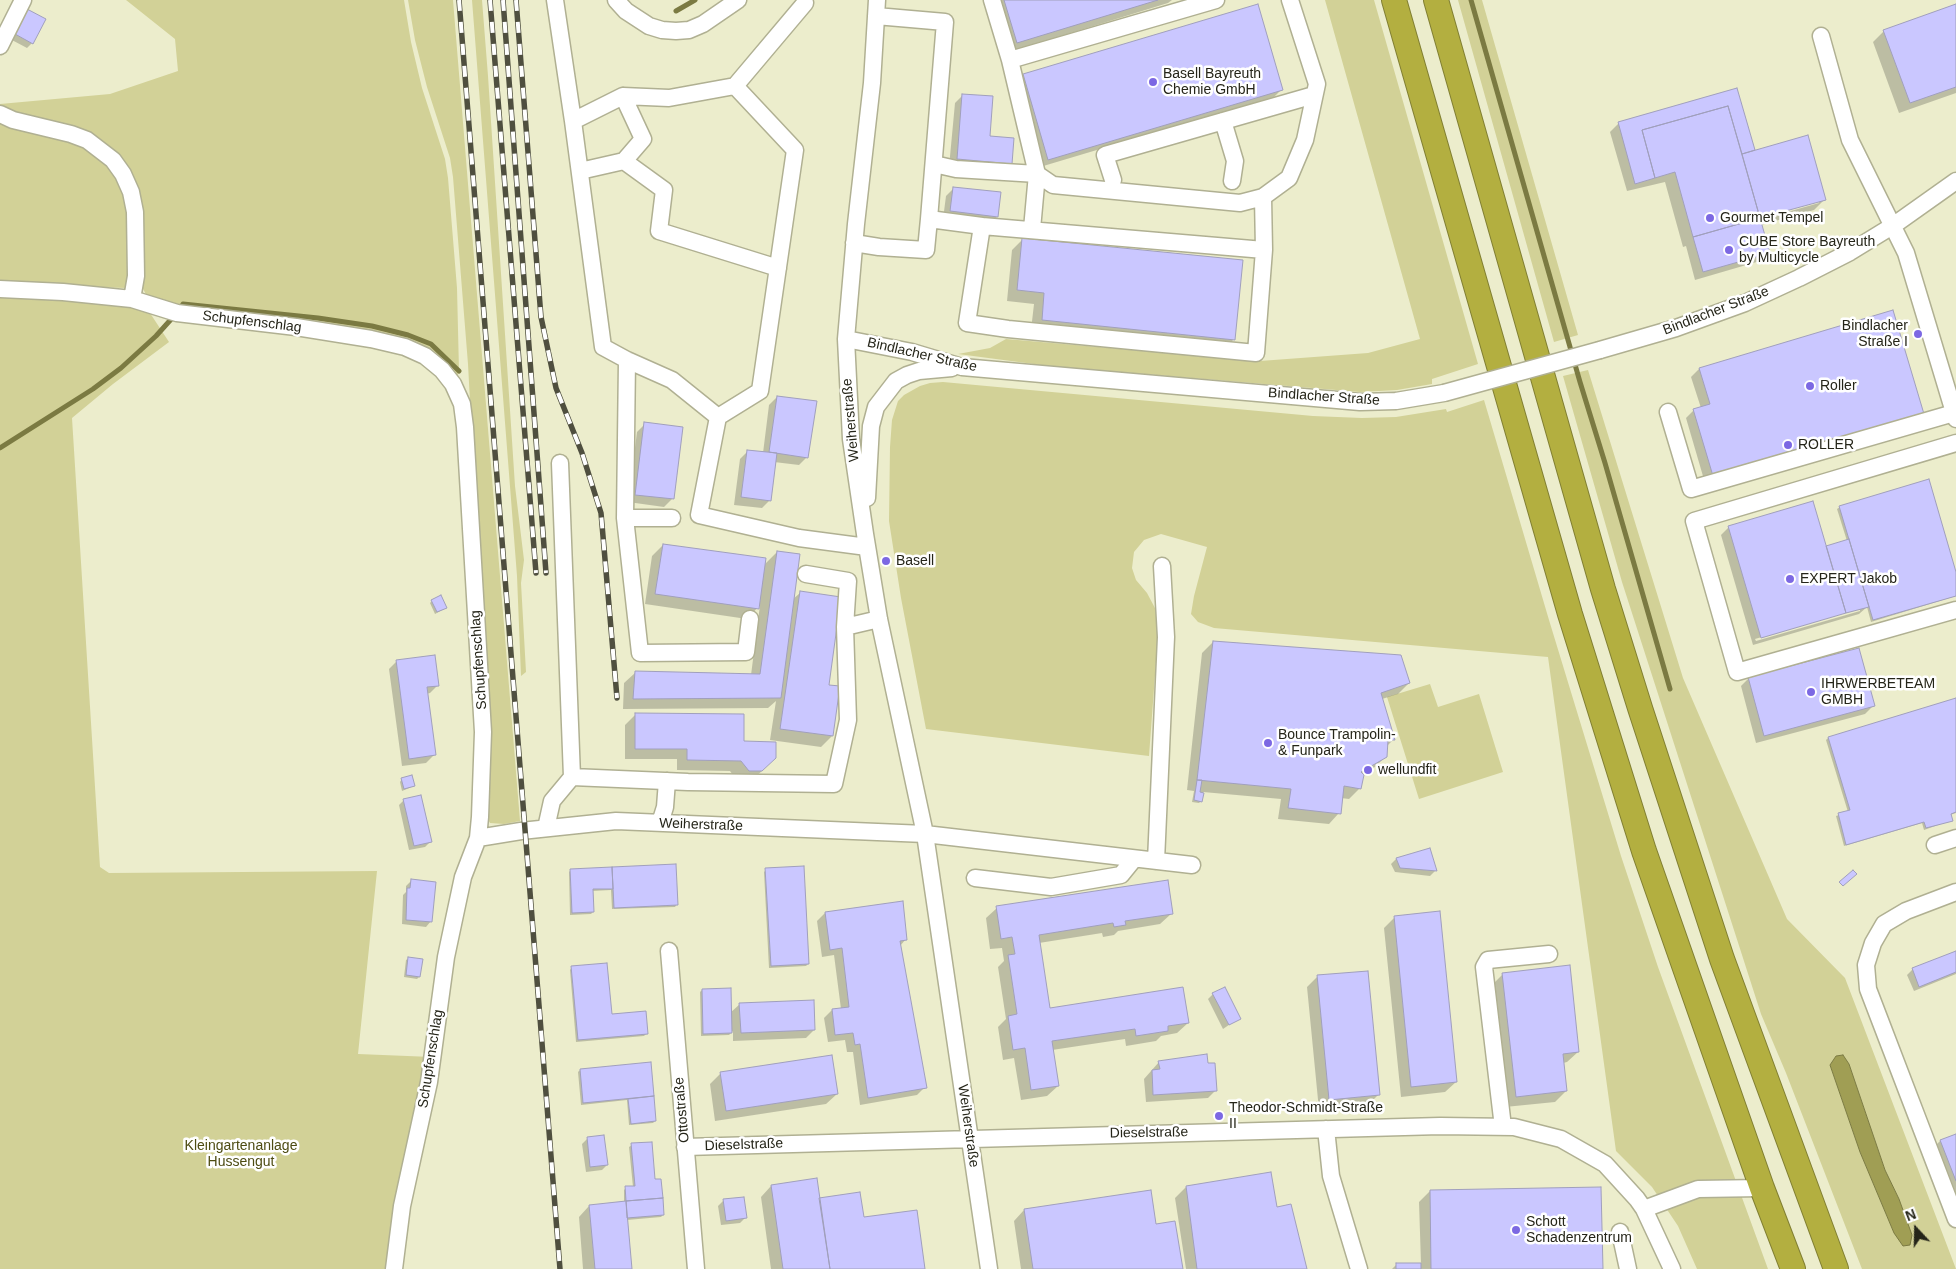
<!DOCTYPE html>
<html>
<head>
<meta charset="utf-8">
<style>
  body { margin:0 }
  #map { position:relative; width:1956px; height:1269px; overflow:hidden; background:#ecedcc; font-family:Arial,sans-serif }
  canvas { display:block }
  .north { position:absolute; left:1891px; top:1204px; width:50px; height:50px; -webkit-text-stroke:4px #fff; paint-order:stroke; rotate:339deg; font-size:14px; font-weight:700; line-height:20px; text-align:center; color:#252519 }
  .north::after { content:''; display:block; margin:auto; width:18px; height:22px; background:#252519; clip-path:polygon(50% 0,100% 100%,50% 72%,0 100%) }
</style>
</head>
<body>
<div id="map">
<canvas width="1956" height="1269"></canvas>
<div class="north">N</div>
</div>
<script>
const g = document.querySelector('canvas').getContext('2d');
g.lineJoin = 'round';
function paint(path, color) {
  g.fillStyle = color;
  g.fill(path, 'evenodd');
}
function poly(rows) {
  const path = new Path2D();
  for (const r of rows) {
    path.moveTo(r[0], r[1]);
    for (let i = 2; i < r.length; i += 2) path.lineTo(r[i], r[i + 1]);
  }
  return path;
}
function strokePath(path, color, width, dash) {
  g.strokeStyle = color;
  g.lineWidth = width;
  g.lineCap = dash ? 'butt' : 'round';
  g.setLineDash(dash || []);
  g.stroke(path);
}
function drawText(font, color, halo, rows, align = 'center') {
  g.font = font + ' Arial,sans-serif';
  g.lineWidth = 5;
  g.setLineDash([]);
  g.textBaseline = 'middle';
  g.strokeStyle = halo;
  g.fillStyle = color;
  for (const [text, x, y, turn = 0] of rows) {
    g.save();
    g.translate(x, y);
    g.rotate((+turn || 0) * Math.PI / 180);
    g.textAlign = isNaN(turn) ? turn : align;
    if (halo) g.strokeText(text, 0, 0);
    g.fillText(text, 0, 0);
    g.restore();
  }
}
const green = poly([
  [126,0,404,0,411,42,422,88,445,159,448,178,457,288,459,371,457,377,428,351,149,300,142,287,140,233,115,158,0,109,0,104,110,94,178,71,175,39],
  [408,0,453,0,520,821,504,824,490,823,486,816,480,590,468,364,453,177,450,158,427,87,415,40],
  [472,0,482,0,488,76,515,486,524,560,521,583,526,672,521,676,517,576],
  [1325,0,1374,0,1478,364,1432,379,1432,384,1397,390,1360,392,1049,366,958,354,990,348,1006,339,1260,361,1368,353,1420,339],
  [1458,0,1482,0,1578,335,1554,342],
  [0,118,99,152,128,193,132,275,126,288,0,284],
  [0,293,108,301,148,310,169,342,113,384,72,418,100,867,109,873,377,871,358,1054,432,1057,394,1269,0,1269],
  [1588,370,1683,678,1787,919,1845,978,1956,1269,1862,1269,1786,1073,1761,1014,1622,582,1563,376],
  [1843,1055,1849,1064,1885,1170,1899,1199,1912,1235,1894,1233,1860,1152,1830,1065,1836,1056],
  [943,382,1313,416,1362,418,1396,417,1446,409,1447,412,1484,400,1549,620,1621,856,1658,967,1768,1269,1697,1269,1678,1226,1652,1187,1616,1151,1548,657,1214,628,1198,622,1191,614,1194,596,1207,547,1161,534,1144,540,1134,552,1132,568,1136,580,1147,593,1156,610,1159,621,1149,756,926,729,901,598,889,521,890,447,892,420,898,401,904,395,920,386,930,383],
  [1430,684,1438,707,1479,694,1503,772,1419,799,1387,697]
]);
const water = poly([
  [1843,1055,1849,1064,1885,1170,1899,1199,1912,1235,1910,1245,1903,1246,1894,1233,1860,1152,1830,1065,1836,1056,1843,1055]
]);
const shadow = poly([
  [990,0,1172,0,1168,3,1006,53],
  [1956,5,1956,93,1899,113,1873,42,1884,31],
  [23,16,32,43,27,48,10,39],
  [1023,75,1282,89,1274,97,1040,167,1015,83],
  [1736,90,1754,149,1750,152,1825,199,1814,210,1761,225,1768,253,1760,261,1695,280,1686,246,1683,247,1665,182,1627,191,1610,132,1618,124],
  [1818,201,1819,203,1759,220,1759,217],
  [963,95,989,137,1011,163,1003,171,949,167,955,103],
  [954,188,997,217,989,225,943,219,946,196],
  [1023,239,1234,339,1223,350,1031,330,1034,304,1007,301,1012,250],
  [1892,312,1705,483,1686,418,1694,410,1701,408,1691,377,1699,369],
  [777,397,807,457,799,465,774,462,770,500,762,508,734,505,740,459,748,451,763,453,769,405],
  [645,424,672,499,664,507,628,502,637,432],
  [1840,507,1956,576,1956,596,1871,622,1867,607,1859,614,1753,645,1721,535,1729,527,1825,547,1847,541,1837,509],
  [1860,608,1860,611,1756,641,1755,639],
  [663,545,764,565,777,552,792,600,800,593,828,686,832,736,821,747,770,740,776,701,768,708,623,709,624,683,635,673,751,675,760,605,747,619,645,604,652,556],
  [432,601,446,608,435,614,430,603],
  [1213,642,1409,683,1398,694,1382,699,1394,739,1386,747,1386,756,1375,767,1362,775,1360,788,1349,799,1341,798,1339,813,1329,824,1278,819,1281,799,1203,792,1201,801,1199,803,1192,802,1194,791,1187,790,1202,653],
  [397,661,438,685,430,693,426,694,434,755,426,763,402,766,389,669],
  [1749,678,1873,706,1865,714,1756,743,1741,686],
  [1956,699,1956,813,1950,815,1952,820,1924,830,1922,823,1844,846,1836,816,1848,812,1826,740,1828,738],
  [636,714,742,742,764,769,750,782,738,782,730,771,677,770,677,759,625,759,625,725],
  [402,779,414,786,402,791,400,782],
  [404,800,430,842,425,847,409,850,399,805],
  [1396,859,1435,871,1430,876,1395,872,1391,864],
  [675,865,677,904,675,907,612,909,611,890,592,891,593,912,591,914,570,915,569,872,571,870],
  [766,870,808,964,806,966,769,968,764,872],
  [411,881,431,921,426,927,402,924,403,895,406,892,406,886],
  [997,908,1171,914,1160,924,1118,931,1114,935,1103,937,1102,933,1039,943,1049,1009,1188,1023,1177,1033,1161,1036,1156,1041,1126,1046,1125,1039,1052,1050,1058,1086,1047,1096,1021,1100,1014,1058,1003,1060,998,1027,1006,1019,998,967,1004,961,1002,948,990,949,986,918],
  [825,913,906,939,900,946,925,1087,917,1095,860,1105,853,1052,847,1052,845,1040,828,1042,824,1018,832,1010,841,1009,834,955,822,957,817,921],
  [1395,917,1456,1082,1445,1092,1401,1097,1384,928],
  [1956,952,1956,974,1914,991,1907,975,1912,970],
  [409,958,419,977,417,979,404,977,406,960],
  [572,967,611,1015,646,1034,644,1036,576,1042,570,970],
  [1503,974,1578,1052,1567,1062,1563,1063,1566,1091,1555,1102,1505,1107,1492,985],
  [1318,976,1379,1094,1368,1105,1319,1110,1307,987],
  [702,990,730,1013,740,1004,814,1030,806,1038,733,1041,733,1031,729,1035,701,1036,700,992],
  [1213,994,1239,1018,1223,1029,1208,999],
  [1159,1062,1206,1064,1216,1090,1208,1098,1146,1102,1144,1079],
  [650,1063,655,1121,653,1123,629,1125,627,1100,581,1105,578,1072,580,1070],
  [721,1073,837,1094,826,1104,715,1121,710,1084],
  [1956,1135,1956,1195,1955,1195,1935,1146,1940,1141],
  [587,1139,607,1165,602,1170,586,1172,582,1144],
  [632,1145,654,1180,663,1215,661,1217,627,1220,631,1269,583,1269,579,1217,589,1206,624,1203,624,1190,626,1188,633,1187,629,1147],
  [771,1186,818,1199,863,1219,924,1269,771,1269,761,1197],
  [1186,1187,1276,1208,1305,1269,1186,1269,1175,1198],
  [1430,1191,1602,1269,1392,1269,1396,1265,1421,1264,1419,1202],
  [723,1201,745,1218,740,1223,721,1225,718,1206],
  [1024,1210,1155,1225,1181,1269,1021,1269,1014,1221]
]);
const stream = poly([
  [1471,0,1580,382,1605,463,1670,689],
  [676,11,695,0],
  [180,309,183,304,318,318,372,326,408,335,431,344,459,371],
  [0,448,93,389,121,368,156,336,174,316]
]);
const building = poly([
  [1004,0,1158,0,1017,43,1004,0],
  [1258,4,1283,90,1048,160,1023,74,1258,4],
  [1956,4,1956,87,1910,103,1883,30,1956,4],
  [27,9,46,19,33,44,15,34,27,9],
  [1737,88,1755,150,1742,154,1728,106,1642,130,1655,178,1635,184,1618,122,1737,88],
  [962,94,993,96,990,136,1014,138,1012,164,957,159,962,94],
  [1728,106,1760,218,1693,237,1675,172,1655,178,1642,130,1728,106],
  [1808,135,1826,200,1760,218,1742,154,1808,135],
  [953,187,1001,192,998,217,950,211,953,187],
  [1760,218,1770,253,1703,272,1693,237,1760,218],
  [1022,238,1243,260,1235,340,1042,320,1044,293,1017,290,1022,238],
  [1893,310,1924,414,1713,476,1693,409,1710,404,1699,368,1893,310],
  [777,396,817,401,808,458,769,452,777,396],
  [644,422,683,427,674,499,635,495,644,422],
  [747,450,777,453,771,501,741,497,747,450],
  [1929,479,1956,572,1956,596,1873,620,1839,506,1929,479],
  [1813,501,1846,613,1761,638,1728,526,1813,501],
  [1849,539,1869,607,1846,613,1826,546,1849,539],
  [663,544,766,558,759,609,655,594,663,544],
  [777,551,800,554,781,698,633,699,635,671,760,674,777,551],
  [800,591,841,597,829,685,840,686,833,736,780,729,800,591],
  [441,595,447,608,437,612,431,600,441,595],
  [1213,641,1401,655,1410,683,1381,693,1395,740,1388,740,1387,757,1361,772,1364,775,1361,789,1344,786,1341,814,1288,808,1291,789,1197,780,1213,641],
  [1859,648,1875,706,1764,736,1748,677,1859,648],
  [435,655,439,686,427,687,436,755,409,759,396,660,435,655],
  [1956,698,1956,812,1951,814,1953,821,1926,828,1924,822,1846,845,1838,813,1850,810,1828,737,1956,698],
  [635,713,744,714,744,741,776,742,776,758,762,771,749,771,741,761,687,760,687,749,635,749,635,713],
  [412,775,415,786,404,789,401,778,412,775],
  [1197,780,1202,780,1200,792,1204,793,1202,802,1194,800,1197,780],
  [421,795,432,842,414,846,403,799,421,795],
  [1430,848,1437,871,1400,868,1396,858,1430,848],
  [676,864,678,905,614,908,612,867,676,864],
  [804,866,809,964,771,966,765,868,804,866],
  [612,867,613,889,593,889,594,912,572,913,570,869,612,867],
  [1853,870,1857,874,1843,886,1839,882,1853,870],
  [411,879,436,882,432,922,406,920,407,888,410,888,411,879],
  [1168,880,1173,914,1125,921,1126,925,1114,927,1113,923,1039,935,1050,1008,1183,987,1189,1023,1168,1026,1168,1031,1136,1036,1135,1029,1052,1041,1059,1086,1031,1090,1025,1048,1013,1050,1008,1016,1017,1014,1008,955,1015,954,1012,937,1001,939,996,906,1168,880],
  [903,901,907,940,900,941,927,1088,868,1098,860,1044,855,1045,853,1033,835,1035,832,1009,849,1007,842,948,830,950,825,912,903,901],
  [1440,911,1457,1082,1411,1087,1394,916,1440,911],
  [1956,951,1956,972,1919,987,1912,968,1956,951],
  [408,957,423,959,420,977,406,975,408,957],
  [607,963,612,1014,646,1011,648,1034,578,1040,571,966,607,963],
  [1570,965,1579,1052,1563,1054,1567,1091,1516,1097,1502,973,1570,965],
  [1368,971,1380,1095,1329,1100,1317,975,1368,971],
  [1225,987,1241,1019,1229,1025,1212,993,1225,987],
  [731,988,732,1033,703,1034,702,989,731,988],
  [814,1000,815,1030,741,1033,739,1003,814,1000],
  [1207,1054,1208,1063,1215,1063,1217,1091,1153,1095,1152,1070,1160,1069,1158,1061,1207,1054],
  [832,1055,838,1094,726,1111,720,1072,832,1055],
  [651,1062,654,1096,583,1103,580,1069,651,1062],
  [654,1096,656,1121,631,1124,628,1099,654,1096],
  [1956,1134,1956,1181,1940,1140,1956,1134],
  [604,1135,608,1165,590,1167,587,1137,604,1135],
  [652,1142,655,1179,661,1179,663,1198,626,1201,625,1186,635,1186,631,1143,652,1142],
  [1271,1172,1277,1207,1291,1204,1307,1269,1197,1269,1186,1186,1271,1172],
  [817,1178,830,1269,783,1269,771,1185,817,1178],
  [1601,1187,1603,1269,1431,1269,1430,1190,1601,1187],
  [1151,1190,1156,1224,1175,1221,1183,1269,1033,1269,1024,1209,1151,1190],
  [860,1192,864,1217,917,1210,925,1269,830,1269,819,1198,860,1192],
  [744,1197,747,1218,726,1221,723,1199,744,1197],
  [663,1198,664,1215,627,1218,626,1201,663,1198],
  [626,1201,632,1269,595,1269,589,1205,626,1201],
  [1396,1263,1421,1263,1421,1269,1396,1269,1396,1263]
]);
const minor = poly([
  [555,0,573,121,623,96,669,98,735,86],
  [616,0,626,11,649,26,662,30,676,31,689,30,703,24,738,0],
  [877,0,872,83,856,224,846,339,851,439,865,534,879,619,925,834,989,1269],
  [992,0,1010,60,1037,174,1032,229],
  [805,3,735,86,795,150,760,391,718,417,699,515,799,538,867,547],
  [1821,36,1850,140,1906,253,1956,419],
  [0,46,23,0],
  [1010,60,1216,0],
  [623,96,643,139,624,161,664,190,659,231,778,268],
  [0,114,13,120,71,134,87,140,113,160,123,174,131,192,135,212,136,276,132,299,177,313,296,327,371,339,405,347,425,356,442,370,453,384,462,404,465,427,483,732,480,817,478,838,463,877,446,957,429,1082,402,1206,394,1269],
  [573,121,603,347,627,360,672,380,718,417],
  [1223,121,1235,161,1232,181],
  [934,164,956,169,1037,174,1053,185,1240,203,1263,197,1289,178,1305,140,1317,84,1290,0],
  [580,171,624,161],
  [1113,180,1105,155,1314,95],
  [1263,197,1264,250],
  [929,219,982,226,1264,250,1256,353,1008,329,967,323,982,226],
  [854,243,879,247,926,250,929,219,945,22,876,16],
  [0,289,63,292,132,299],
  [846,339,912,352,962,367,1360,402,1396,401,1444,393],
  [1600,350,1676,328,1745,303,1799,278,1850,252,1894,225,1956,181],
  [627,360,625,518,640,653,746,652,750,619],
  [1668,412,1691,489,1954,413],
  [1956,443,1694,521,1737,672,1956,610],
  [560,463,572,777,688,782,834,784,848,720,845,627,879,619],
  [867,498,871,426,876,407,896,381,907,375,919,371,952,368],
  [625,518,672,518],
  [806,574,848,581,845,627],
  [660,823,665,807,667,781],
  [546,828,552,801,572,777],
  [478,838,521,831,616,821,925,834,1192,865],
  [1935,845,1956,838],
  [1156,861,1166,637,1162,566],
  [975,878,1051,887,1121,875,1134,859],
  [1956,892,1906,911,1884,924,1873,943,1866,965,1868,989,1956,1219],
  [669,951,696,1269],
  [1503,1127,1484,967,1488,960,1549,954],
  [1326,1129,1331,1176,1359,1269],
  [685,1147,1440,1126,1514,1127,1561,1139,1605,1164,1637,1199,1644,1209,1672,1269],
  [1644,1209,1698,1189,1762,1188],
  [1620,1232,1628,1269]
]);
const highway = poly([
  [1394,0,1570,614,1644,851,1762,1188,1793,1269],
  [1436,0,1603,589,1640,708,1722,959,1836,1269]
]);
const rail = poly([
  [459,0,560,1269],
  [490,0,536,573],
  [503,0,546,573],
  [516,0,541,317,556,388,582,453,601,513,617,698]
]);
const minorBridge = poly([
  [1444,393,1600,350]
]);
const markers = [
  [1153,82,5,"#7c68e3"],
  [1710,218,5,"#7c68e3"],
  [1729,250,5,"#7c68e3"],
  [1918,334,5,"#7c68e3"],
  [1810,386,5,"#7c68e3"],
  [1788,445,5,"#7c68e3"],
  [886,561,5,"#7c68e3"],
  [1790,579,5,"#7c68e3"],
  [1811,692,5,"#7c68e3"],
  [1268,743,5,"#7c68e3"],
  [1368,770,5,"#7c68e3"],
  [1219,1116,5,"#7c68e3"],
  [1516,1230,5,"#7c68e3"]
];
const poiNames = [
  ["Basell Bayreuth",1163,74],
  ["Chemie GmbH",1163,90],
  ["Gourmet Tempel",1720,218],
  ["CUBE Store Bayreuth",1739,242],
  ["by Multicycle",1739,258],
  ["Bindlacher",1908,326,"right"],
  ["Straße I",1908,342,"right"],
  ["Roller",1820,386],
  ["ROLLER",1798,445],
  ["Basell",896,561],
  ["EXPERT Jakob",1800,579],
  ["IHRWERBETEAM",1821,684],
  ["GMBH",1821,700],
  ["Bounce Trampolin-",1278,735],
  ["& Funpark",1278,751],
  ["wellundfit",1378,770],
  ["Theodor-Schmidt-Straße",1229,1108],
  ["II",1229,1124],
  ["Schott",1526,1222],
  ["Schadenzentrum",1526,1238]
];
const streetNames = [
  ["Bindlacher Straße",1716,311,-21],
  ["Schupfenschlag",252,322,7],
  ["Bindlacher Straße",922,355,13],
  ["Bindlacher Straße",1324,397,4],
  ["Weiherstraße",851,420,-95],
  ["Schupfenschlag",479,660,-94],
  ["Weiherstraße",701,825,2],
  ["Schupfenschlag",431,1059,-81],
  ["Ottostraße",682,1110,-95],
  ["Weiherstraße",968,1126,82],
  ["Dieselstraße",1149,1133,-1],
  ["Dieselstraße",744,1145,-2]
];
const parkNames = [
  ["Kleingartenanlage",241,1146],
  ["Hussengut",241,1162]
];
paint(green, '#d2d197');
paint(water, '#a09e54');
strokePath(water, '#7b7a42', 1);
paint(shadow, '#0003');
strokePath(stream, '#7b7a42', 5);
paint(building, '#cac7ff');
strokePath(building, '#a09fbc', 1);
strokePath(minor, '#b0b092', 19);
strokePath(highway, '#817f32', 26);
strokePath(minor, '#fff', 16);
strokePath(highway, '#b3af40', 24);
strokePath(rail, '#4f4f3f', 5.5);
strokePath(rail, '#fff', 4, [11]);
strokePath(minorBridge, '#b0b092', 19, []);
strokePath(minorBridge, '#fff', 16);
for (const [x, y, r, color] of markers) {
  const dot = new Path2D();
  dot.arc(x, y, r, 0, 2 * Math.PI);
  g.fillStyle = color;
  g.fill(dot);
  strokePath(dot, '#fff', 2);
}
drawText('14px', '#252519', '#fff', poiNames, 'left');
drawText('14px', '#252519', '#fff', streetNames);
drawText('14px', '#4e4c13', '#fff', parkNames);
</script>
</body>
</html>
